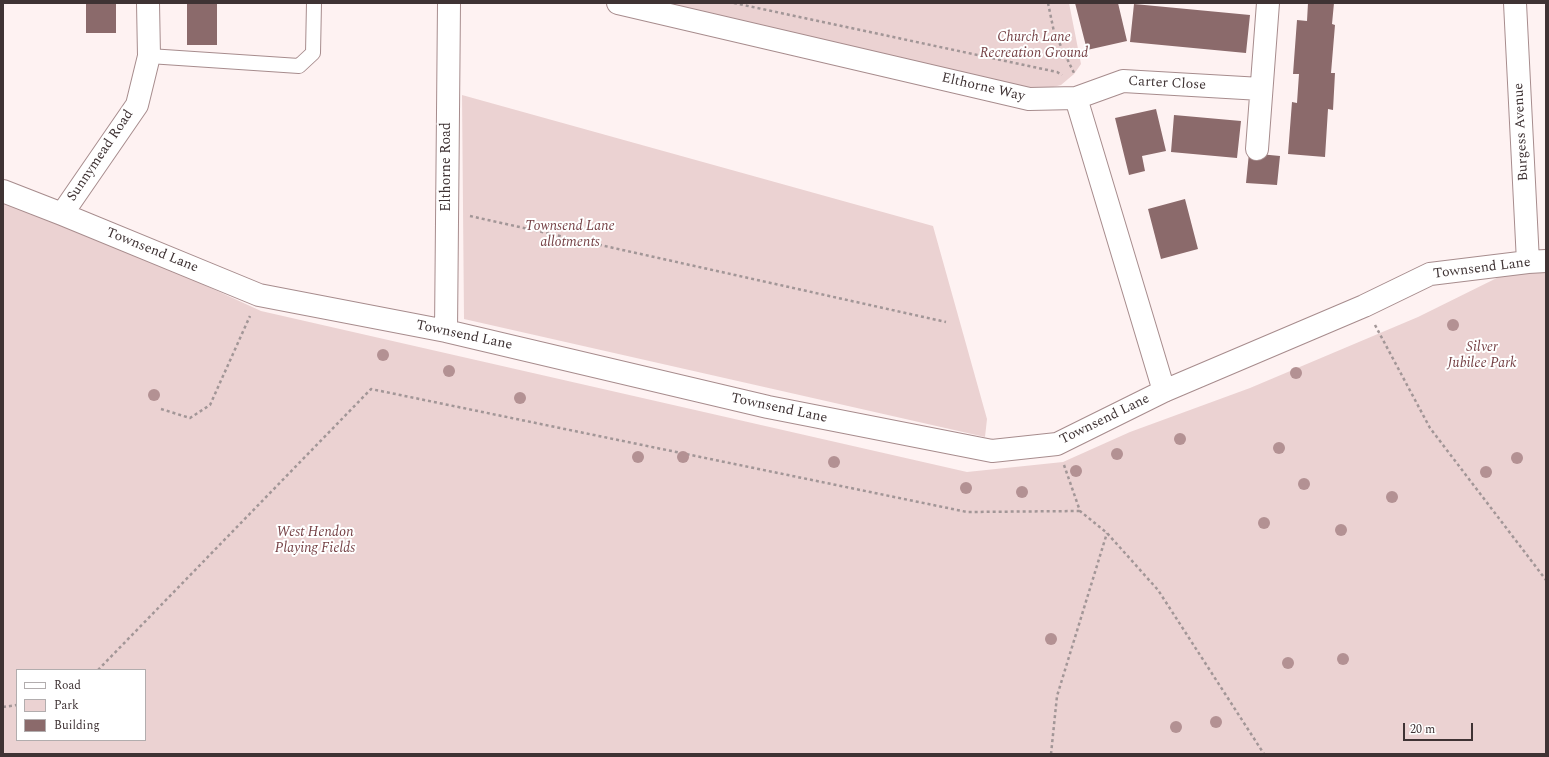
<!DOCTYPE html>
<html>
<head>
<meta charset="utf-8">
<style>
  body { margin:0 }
  #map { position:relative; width:1549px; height:757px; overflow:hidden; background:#fef2f2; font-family:Spectral,serif }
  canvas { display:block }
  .frame { position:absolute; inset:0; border:4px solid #3f3334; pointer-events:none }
  .legend { position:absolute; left:16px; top:669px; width:130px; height:72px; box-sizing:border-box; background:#fff; border:1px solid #b2adae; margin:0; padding:5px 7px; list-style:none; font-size:12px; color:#3f3334 }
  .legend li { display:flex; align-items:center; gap:8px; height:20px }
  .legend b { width:20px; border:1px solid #b2adae }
  .scale { position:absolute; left:1403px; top:723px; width:70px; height:18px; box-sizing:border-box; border:2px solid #3f3334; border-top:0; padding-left:5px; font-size:12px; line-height:14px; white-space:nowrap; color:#3f3334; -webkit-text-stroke:3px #fff; paint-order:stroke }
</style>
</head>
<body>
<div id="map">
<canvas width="1549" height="757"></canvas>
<div class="frame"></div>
<ul class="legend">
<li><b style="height:5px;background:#fff"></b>Road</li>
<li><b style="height:11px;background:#ebd2d2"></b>Park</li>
<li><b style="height:11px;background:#8b6a6b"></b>Building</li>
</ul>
<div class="scale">20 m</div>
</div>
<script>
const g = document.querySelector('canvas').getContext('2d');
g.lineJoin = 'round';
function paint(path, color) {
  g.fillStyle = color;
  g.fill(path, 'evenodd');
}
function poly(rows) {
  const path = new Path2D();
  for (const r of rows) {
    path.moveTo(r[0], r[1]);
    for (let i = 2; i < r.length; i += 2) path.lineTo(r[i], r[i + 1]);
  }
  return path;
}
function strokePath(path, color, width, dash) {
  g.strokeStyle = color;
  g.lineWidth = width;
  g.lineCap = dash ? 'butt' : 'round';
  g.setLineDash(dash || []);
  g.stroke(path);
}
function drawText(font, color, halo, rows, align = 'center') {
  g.font = font + ' Spectral,serif';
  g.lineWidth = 4;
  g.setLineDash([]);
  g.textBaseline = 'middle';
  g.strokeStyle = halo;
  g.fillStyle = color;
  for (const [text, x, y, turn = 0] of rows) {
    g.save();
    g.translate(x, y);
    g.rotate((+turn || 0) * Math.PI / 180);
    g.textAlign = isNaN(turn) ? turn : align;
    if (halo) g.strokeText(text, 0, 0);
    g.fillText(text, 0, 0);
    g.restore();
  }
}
const green = poly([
  [658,3,1069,3,1081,64,1074,74,1061,85,1037,91],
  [462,95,933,226,987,419,985,437,464,319],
  [3,199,52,215,261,311,967,472,1063,462,1130,432,1250,388,1418,317,1513,270,1546,272,1546,754,3,754],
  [17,670,145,670,145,740,17,740]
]);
const building = poly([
  [86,3,116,3,116,33,86,33],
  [187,3,217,3,217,45,187,45],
  [1075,3,1093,3,1093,4,1118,3,1127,41,1087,50],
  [1308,3,1334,3,1332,24,1335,25,1331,73,1335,73,1333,110,1328,109,1325,157,1288,154,1292,102,1297,103,1299,74,1293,74,1297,20,1307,21],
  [1134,4,1250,15,1246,53,1130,42],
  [1156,109,1166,151,1142,156,1145,171,1129,175,1115,118],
  [1174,115,1241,121,1237,158,1171,152],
  [1249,153,1280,156,1277,185,1246,183],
  [1185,199,1198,249,1161,259,1148,209]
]);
const path = poly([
  [734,3,1057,72,1062,75],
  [1048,3,1054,32,1075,75],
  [470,216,946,322],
  [1375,325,1430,428,1546,580],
  [161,409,190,418,210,405,250,316],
  [1064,465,1080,511,1107,533,1158,590,1264,754],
  [98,670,371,389,967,512,1080,511],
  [3,707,17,705],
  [1051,754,1057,696,1107,533]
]);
const service = poly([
  [149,56,299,66,313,53,314,3]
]);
const minor = poly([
  [618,3,1029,99,1076,98,1164,391],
  [1515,3,1528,262],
  [1076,98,1123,81,1261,89],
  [1257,149,1268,3],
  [3,191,62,214,259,295,446,331,768,407,992,451,1057,444,1164,391,1364,306,1430,274,1528,262,1546,261],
  [62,214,137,105,149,56,148,3],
  [446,331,449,3]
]);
const trees = [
  [1453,325],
  [383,355],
  [449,371],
  [1296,373],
  [154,395],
  [520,398],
  [1180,439],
  [1279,448],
  [1117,454],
  [638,457],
  [683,457],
  [1517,458],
  [834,462],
  [1076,471],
  [1486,472],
  [1304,484],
  [966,488],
  [1022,492],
  [1392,497],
  [1264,523],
  [1341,530],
  [1051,639],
  [1343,659],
  [1288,663],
  [1216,722],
  [1176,727]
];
const parkNames = [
  ["Church Lane",1034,38],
  ["Recreation Ground",1034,54],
  ["Townsend Lane",570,227],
  ["allotments",570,243],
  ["Silver",1482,348],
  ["Jubilee Park",1482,364],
  ["West Hendon",315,533],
  ["Playing Fields",315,549]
];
const streetNames = [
  ["Carter Close",1167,84,3],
  ["Elthorne Way",983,88,13],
  ["Burgess Avenue",1522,132,-93],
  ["Sunnymead Road",101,156,-56],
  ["Elthorne Road",447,167,-90],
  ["Townsend Lane",152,251,22],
  ["Townsend Lane",1482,269,-7],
  ["Townsend Lane",464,336,12],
  ["Townsend Lane",779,409,12],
  ["Townsend Lane",1105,420,-26]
];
paint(green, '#ebd2d2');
paint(building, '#8b6a6b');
strokePath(service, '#a78c8d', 16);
strokePath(minor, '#a78c8d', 24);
strokePath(path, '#a29697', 2.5, [3, 3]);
strokePath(service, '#fff', 14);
strokePath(minor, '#fff', 22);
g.fillStyle = '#b39193';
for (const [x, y] of trees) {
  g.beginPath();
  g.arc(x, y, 6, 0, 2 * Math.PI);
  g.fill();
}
drawText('italic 14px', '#764246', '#fff', parkNames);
drawText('14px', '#3f3334', '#fff', streetNames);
</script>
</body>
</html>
